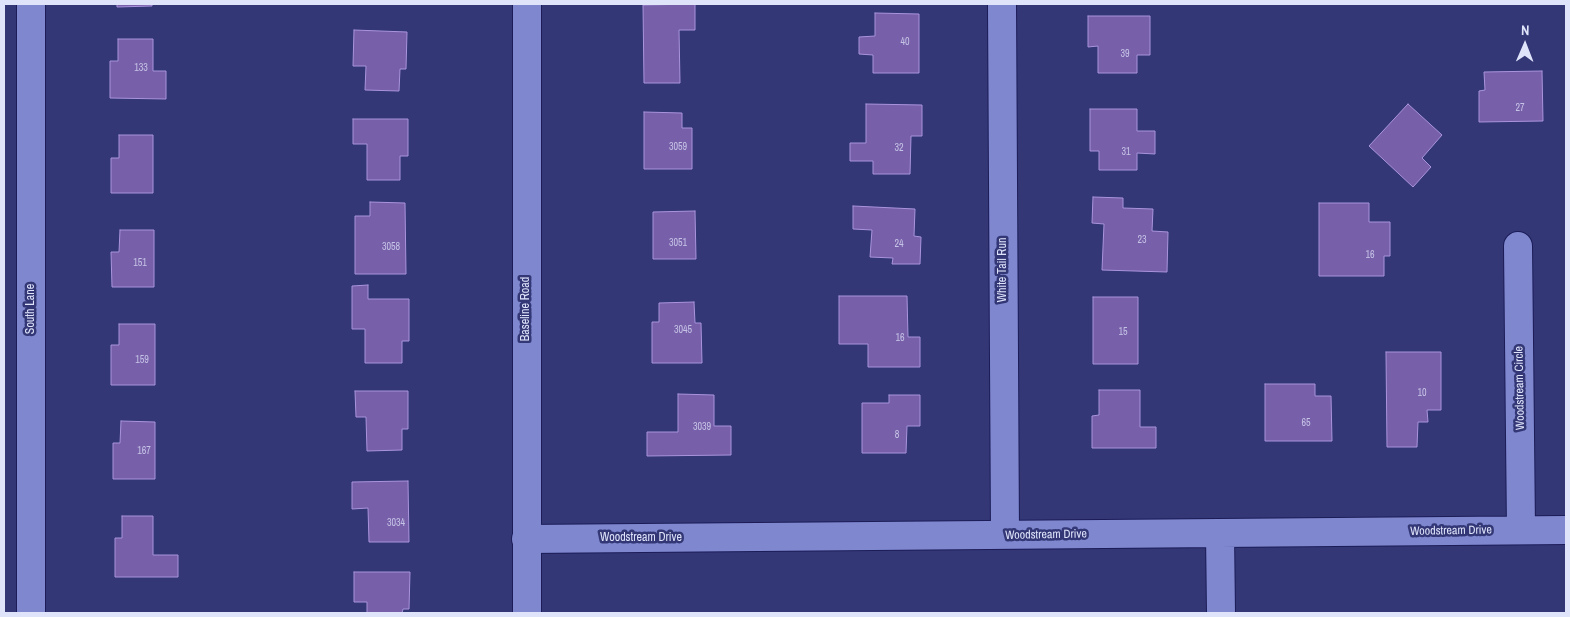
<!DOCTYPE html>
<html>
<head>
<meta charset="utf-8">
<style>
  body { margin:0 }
  #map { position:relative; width:1570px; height:617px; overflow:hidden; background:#333776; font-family:"Archivo Narrow",sans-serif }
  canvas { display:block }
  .frame { position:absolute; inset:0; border:5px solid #dfe4fb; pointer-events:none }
  .north { position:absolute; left:1500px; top:20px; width:50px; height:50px; -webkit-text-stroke:4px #333776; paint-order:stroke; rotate:1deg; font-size:14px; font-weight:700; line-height:20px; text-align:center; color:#dfe4fb }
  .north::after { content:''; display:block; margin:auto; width:18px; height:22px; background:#dfe4fb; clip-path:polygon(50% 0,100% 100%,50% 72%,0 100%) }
</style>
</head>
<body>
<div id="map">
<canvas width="1570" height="617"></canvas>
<div class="frame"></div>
<div class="north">N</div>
</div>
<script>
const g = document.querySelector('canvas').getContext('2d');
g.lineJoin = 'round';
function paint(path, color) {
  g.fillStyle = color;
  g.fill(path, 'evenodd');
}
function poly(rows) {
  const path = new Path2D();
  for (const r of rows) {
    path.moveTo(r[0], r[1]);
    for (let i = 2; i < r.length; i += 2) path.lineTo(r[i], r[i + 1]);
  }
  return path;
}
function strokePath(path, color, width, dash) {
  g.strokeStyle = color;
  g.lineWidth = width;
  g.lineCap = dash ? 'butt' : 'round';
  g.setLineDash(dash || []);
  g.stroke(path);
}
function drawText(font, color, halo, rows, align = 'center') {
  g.font = font + ' "Archivo Narrow",sans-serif';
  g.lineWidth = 5;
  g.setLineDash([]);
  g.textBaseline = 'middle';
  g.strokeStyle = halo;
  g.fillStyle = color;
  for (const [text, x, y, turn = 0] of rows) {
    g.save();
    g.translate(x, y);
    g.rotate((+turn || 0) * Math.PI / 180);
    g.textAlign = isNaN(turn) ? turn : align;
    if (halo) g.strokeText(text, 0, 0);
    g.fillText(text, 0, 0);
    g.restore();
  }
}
const building = poly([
  [117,4,152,4,152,6,117,7,117,4],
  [695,4,695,30,679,30,680,83,644,83,643,5,695,4],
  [875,13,919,14,919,73,873,73,873,55,859,54,859,37,875,36,875,13],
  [1088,16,1150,16,1150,55,1137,55,1137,73,1098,73,1098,46,1088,47,1088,16],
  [354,30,407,32,406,69,400,69,399,91,365,90,366,66,353,66,354,30],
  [118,39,153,39,153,71,166,71,166,99,110,98,110,61,118,61,118,39],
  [1542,71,1543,121,1479,122,1479,91,1485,90,1484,72,1542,71],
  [866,104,922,105,922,136,911,136,910,174,873,174,873,161,850,161,850,143,866,143,866,104],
  [1408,104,1442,135,1422,158,1431,167,1413,187,1369,146,1408,104],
  [1090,109,1137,109,1137,131,1155,131,1155,154,1137,153,1137,170,1099,170,1099,151,1090,151,1090,109],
  [644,112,682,113,682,128,692,128,692,169,644,169,644,112],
  [353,119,408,119,408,156,400,156,400,180,367,180,367,144,353,144,353,119],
  [119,135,153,135,153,193,111,193,111,158,119,158,119,135],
  [1093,197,1123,198,1123,208,1153,209,1152,231,1168,232,1167,272,1102,270,1104,224,1092,223,1093,197],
  [370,202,405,203,406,274,355,274,355,216,370,216,370,202],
  [1319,203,1369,203,1369,222,1390,222,1390,256,1384,256,1384,276,1319,276,1319,203],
  [853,206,915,209,914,236,921,237,920,264,892,264,893,258,870,257,872,230,853,229,853,206],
  [695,211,696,259,653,259,653,212,695,211],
  [120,230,154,230,154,287,112,287,111,252,119,252,120,230],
  [368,285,368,299,409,299,409,341,402,341,402,363,365,363,365,329,352,329,352,286,368,285],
  [839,296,907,296,908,337,920,337,920,367,868,367,868,344,839,344,839,296],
  [1093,297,1138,297,1138,364,1093,364,1093,297],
  [694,302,695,323,701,323,702,363,652,363,652,322,659,322,659,303,694,302],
  [119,324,155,324,155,385,111,385,111,345,119,345,119,324],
  [1386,352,1441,352,1441,410,1427,410,1428,422,1418,422,1417,447,1387,447,1386,352],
  [1265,384,1315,384,1315,396,1331,396,1332,441,1265,441,1265,384],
  [1099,390,1140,390,1140,427,1156,427,1156,448,1092,448,1092,416,1099,415,1099,390],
  [355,391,408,391,408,429,402,429,402,450,367,451,366,417,356,417,355,391],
  [678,394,714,395,714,426,731,426,731,455,647,456,647,432,678,432,678,394],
  [889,395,920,395,920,426,907,426,906,453,862,453,862,403,889,403,889,395],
  [121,421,155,422,155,479,113,479,113,443,120,443,121,421],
  [408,481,409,542,369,542,368,508,352,509,352,482,408,481],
  [122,516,153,516,153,555,178,555,178,577,115,577,115,538,122,538,122,516],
  [354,572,410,572,409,609,403,609,402,613,367,613,367,602,354,602,354,572]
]);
const minor = poly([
  [1002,4,1005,535],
  [1518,246,1521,530],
  [1220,533,1221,613],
  [526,539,1566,530],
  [31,613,31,4]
]);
const tertiary = poly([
  [527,4,527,613]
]);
const numberNames = [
  ["40",905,42],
  ["39",1125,54],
  ["133",141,68],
  ["27",1520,108],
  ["3059",678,147],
  ["32",899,148],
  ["31",1126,152],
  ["23",1142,240],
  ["3051",678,243],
  ["24",899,244],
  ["3058",391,247],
  ["16",1370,255],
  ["151",140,263],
  ["3045",683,330],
  ["15",1123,332],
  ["16",900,338],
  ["159",142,360],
  ["10",1422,393],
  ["65",1306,423],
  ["3039",702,427],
  ["8",897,435],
  ["167",144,451],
  ["3034",396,523]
];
const streetNames = [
  ["White Tail Run",1003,270,-90],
  ["South Lane",31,309,-90],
  ["Baseline Road",526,309,-90],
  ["Woodstream Circle",1520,388,-91],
  ["Woodstream Drive",1451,531,-1],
  ["Woodstream Drive",1046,535,-1],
  ["Woodstream Drive",641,538]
];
paint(building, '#775fa9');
strokePath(building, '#aa94dd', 1);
strokePath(minor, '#1c1c58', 30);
strokePath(tertiary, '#1c1c58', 30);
strokePath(minor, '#7f88cf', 28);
strokePath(tertiary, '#7f88cf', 28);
drawText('10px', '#c5c3e6', null, numberNames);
drawText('12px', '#dfe4fb', '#333776', streetNames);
</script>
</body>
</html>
